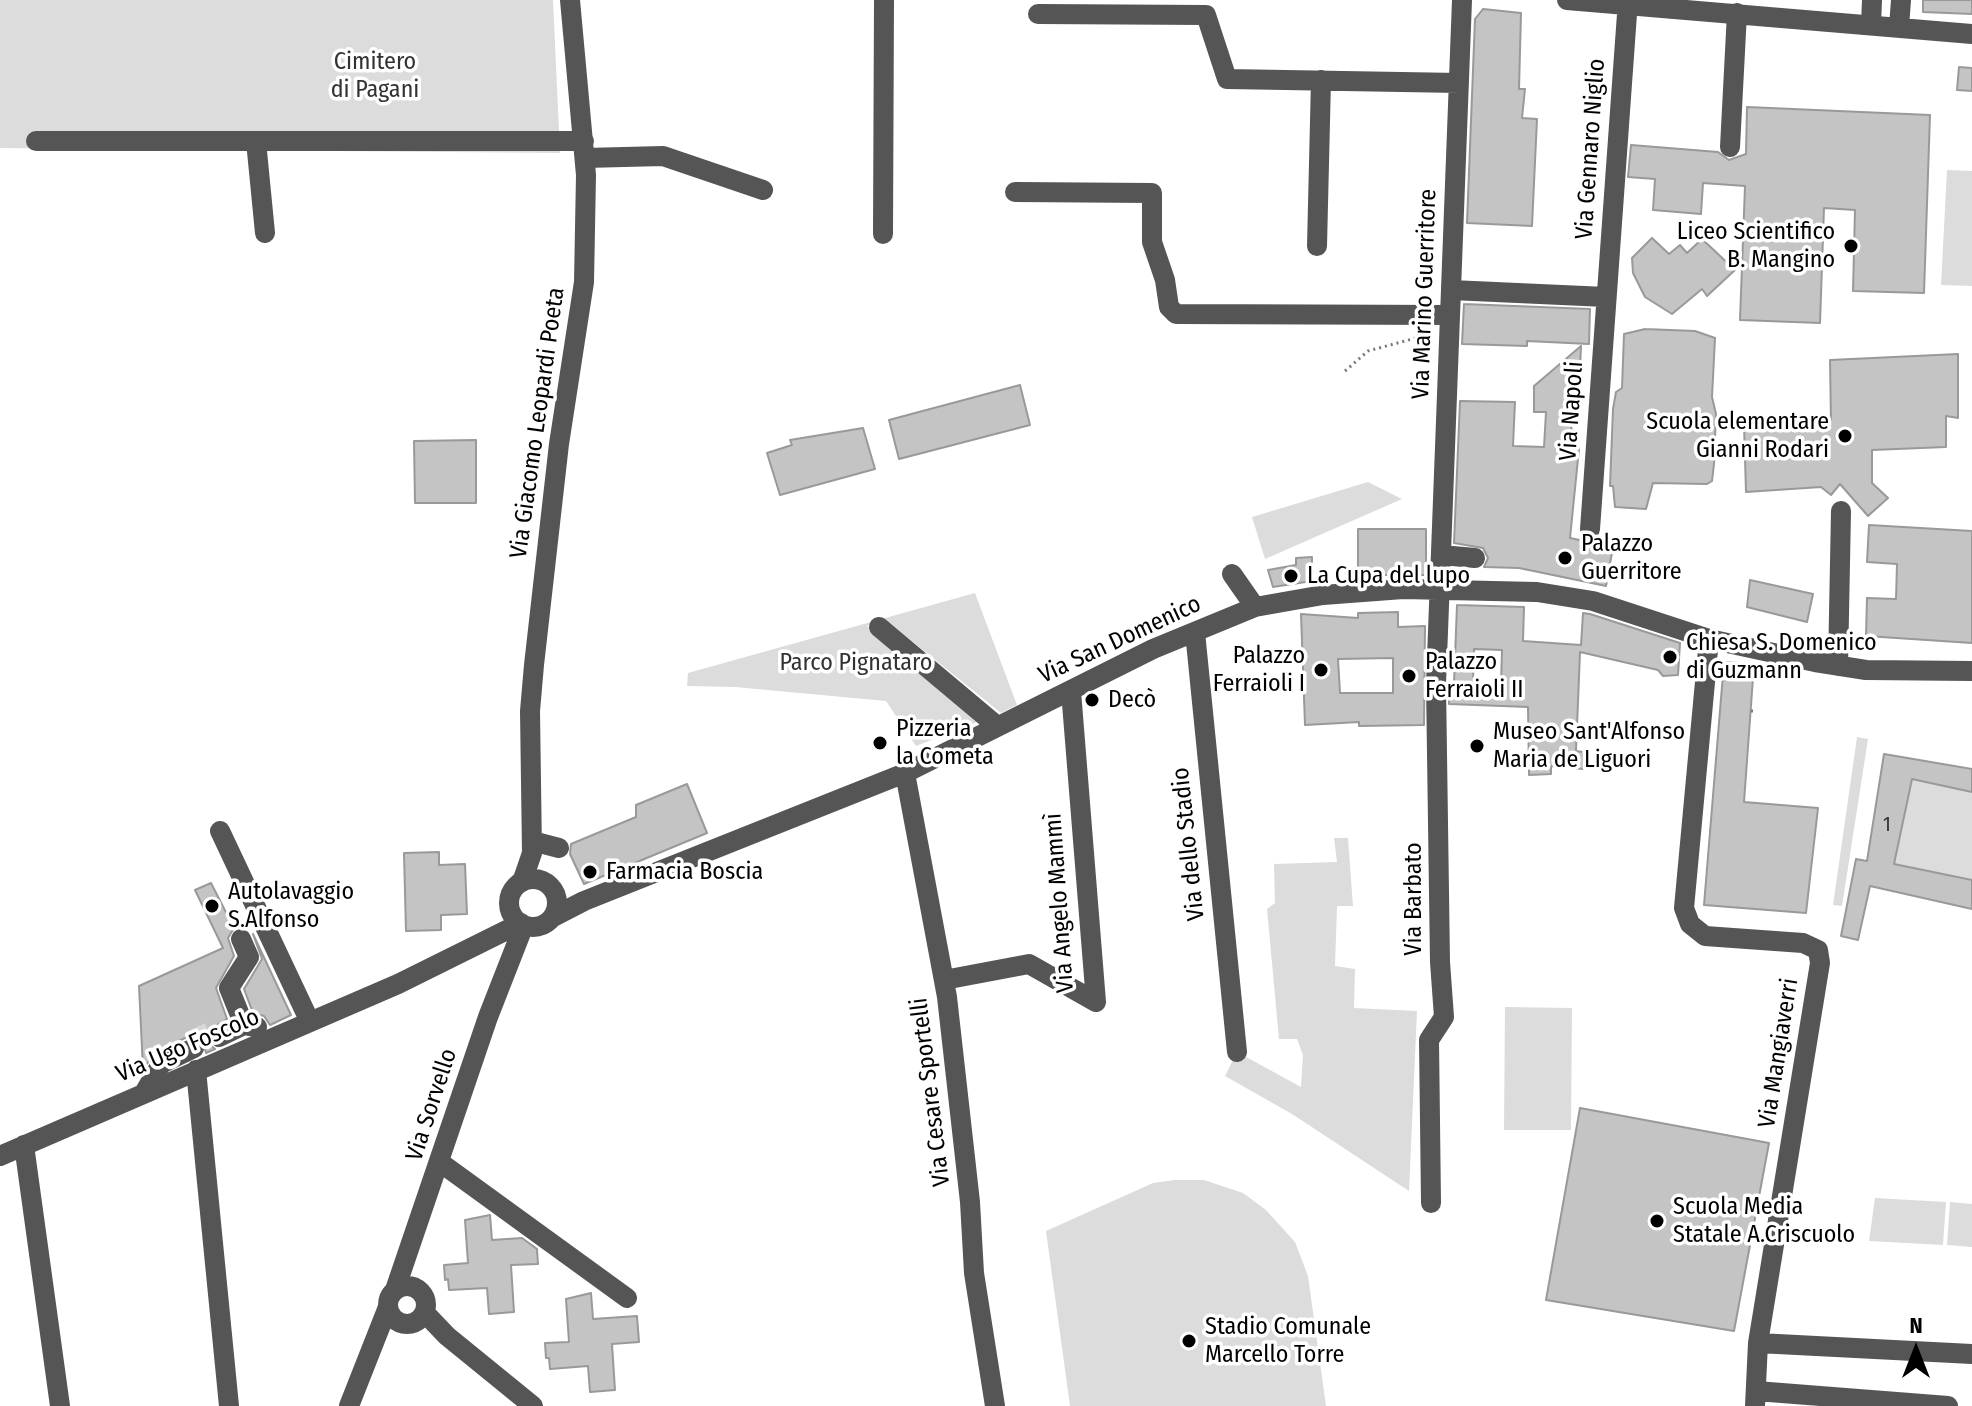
<!DOCTYPE html>
<html>
<head>
<meta charset="utf-8">
<style>
  body { margin:0 }
  #map { position:relative; width:1972px; height:1406px; overflow:hidden; background:#fff; font-family:"Fira Sans Condensed",sans-serif }
  canvas { display:block }
  .north { position:absolute; left:1876px; top:1310px; width:80px; height:80px; -webkit-text-stroke:6px #fff; paint-order:stroke; rotate:0deg; font-size:22px; font-weight:700; line-height:32px; text-align:center; color:#000 }
  .north::after { content:''; display:block; margin:auto; width:28px; height:36px; background:#000; clip-path:polygon(50% 0,100% 100%,50% 72%,0 100%) }
</style>
</head>
<body>
<div id="map">
<canvas width="1972" height="1406"></canvas>
<div class="north">N</div>
</div>
<script>
const g = document.querySelector('canvas').getContext('2d');
g.lineJoin = 'round';
function paint(path, color) {
  g.fillStyle = color;
  g.fill(path, 'evenodd');
}
function poly(rows) {
  const path = new Path2D();
  for (const r of rows) {
    if (r.length === 3) {
      path.moveTo(r[0] + r[2], r[1]);
      path.arc(r[0], r[1], r[2], 0, 2 * Math.PI);
      continue;
    }
    path.moveTo(r[0], r[1]);
    for (let i = 2; i < r.length; i += 2) path.lineTo(r[i], r[i + 1]);
  }
  return path;
}
function strokePath(path, color, width, dash) {
  g.strokeStyle = color;
  g.lineWidth = width;
  g.lineCap = dash ? 'butt' : 'round';
  g.setLineDash(dash || []);
  g.stroke(path);
}
function drawText(font, color, halo, rows, align = 'center') {
  g.font = font + ' "Fira Sans Condensed",sans-serif';
  g.lineWidth = 7;
  g.setLineDash([]);
  g.textBaseline = 'middle';
  g.strokeStyle = halo;
  g.fillStyle = color;
  for (const [text, x, y, turn = 0] of rows) {
    g.save();
    g.translate(x, y);
    g.rotate((+turn || 0) * Math.PI / 180);
    g.textAlign = isNaN(turn) ? turn : align;
    if (halo) g.strokeText(text, 0, 0);
    g.fillText(text, 0, 0);
    g.restore();
  }
}
const green = poly([
  [0,0,553,0,560,153,0,148],
  [1947,170,1972,171,1972,286,1941,285],
  [1368,482,1402,499,1265,559,1252,517],
  [975,593,1017,705,1001,713,886,620,867,626,980,721,916,746,886,701,735,687,687,686,688,673],
  [1857,737,1868,739,1842,906,1833,905],
  [1912,779,1972,792,1972,880,1894,864],
  [1334,838,1348,838,1353,906,1337,906,1335,966,1355,969,1354,1008,1417,1011,1409,1191,1292,1114,1225,1076,1237,1052,1301,1087,1303,1055,1297,1039,1279,1039,1267,909,1275,903,1274,864,1337,862],
  [1505,1007,1572,1008,1571,1130,1504,1130],
  [1175,1180,1204,1180,1243,1193,1266,1210,1295,1242,1308,1276,1326,1406,1070,1406,1046,1231,1153,1183],
  [1875,1198,1946,1202,1943,1245,1869,1241],
  [1950,1202,1972,1204,1972,1247,1947,1245]
]);
const building = poly([
  [1923,0,1972,0,1972,14,1923,12,1923,0],
  [1483,9,1521,13,1519,89,1525,89,1522,118,1537,119,1532,226,1467,223,1475,19,1483,9],
  [1959,67,1972,68,1972,91,1957,90,1959,67],
  [1747,107,1930,115,1924,293,1853,291,1855,210,1824,208,1820,323,1740,320,1745,186,1703,183,1701,214,1653,210,1655,179,1628,177,1631,145,1718,152,1729,160,1746,154,1747,107],
  [1652,238,1669,254,1680,245,1687,253,1702,239,1735,270,1707,296,1702,289,1672,314,1645,297,1633,273,1632,258,1652,238],
  [1464,304,1590,309,1589,344,1527,341,1527,346,1462,344,1464,304],
  [1645,329,1695,331,1715,338,1712,397,1716,414,1714,464,1712,481,1707,484,1653,483,1646,509,1615,507,1613,486,1610,486,1613,409,1616,392,1622,388,1624,334,1645,329],
  [1581,346,1578,413,1566,413,1579,449,1570,538,1613,547,1606,586,1519,568,1484,567,1488,558,1483,548,1454,543,1460,401,1515,402,1513,446,1544,447,1546,412,1534,412,1534,386,1581,346],
  [1958,354,1958,418,1946,416,1946,447,1872,450,1872,483,1888,498,1868,516,1840,484,1831,495,1821,487,1746,492,1744,425,1831,423,1830,360,1958,354],
  [1020,385,1030,425,899,459,889,420,1020,385],
  [863,428,875,469,780,495,767,453,792,445,790,440,863,428],
  [476,440,476,503,415,503,414,441,476,440],
  [1869,525,1972,531,1972,643,1866,636,1867,598,1896,599,1897,564,1867,562,1869,525],
  [1358,529,1426,529,1426,575,1358,575,1358,529],
  [1312,557,1312,581,1273,587,1268,570,1296,565,1296,558,1312,557],
  [1750,580,1813,594,1807,622,1747,607,1750,580],
  [1457,605,1524,607,1523,641,1581,645,1583,613,1590,614,1680,643,1678,675,1663,676,1658,670,1580,652,1576,751,1583,752,1583,769,1551,766,1551,774,1529,775,1528,707,1449,704,1449,683,1454,683,1457,605],
  [1474,649,1502,650,1501,685,1473,684,1474,649],
  [1398,612,1398,627,1425,626,1424,725,1359,726,1359,722,1305,725,1301,614,1358,618,1358,613,1398,612],
  [1393,658,1393,693,1340,693,1338,659,1393,658],
  [1724,662,1754,664,1744,802,1818,808,1806,913,1704,905,1724,662],
  [1884,754,1972,769,1972,792,1912,779,1894,864,1972,880,1972,909,1870,886,1858,940,1841,936,1856,859,1867,861,1884,754],
  [687,784,707,833,584,884,570,854,571,844,636,817,636,805,687,784],
  [439,852,439,865,465,864,467,914,441,915,441,930,406,931,404,853,439,852],
  [211,883,234,928,228,938,234,956,216,988,227,1019,208,1030,207,1042,215,1049,206,1053,202,1038,189,1036,155,1053,143,1069,139,986,223,948,195,890,211,883],
  [253,934,291,1015,270,1025,264,1016,253,1013,244,989,262,959,253,934],
  [1580,1108,1769,1143,1734,1331,1546,1300,1580,1108],
  [490,1215,492,1240,522,1238,537,1249,538,1264,511,1265,514,1312,489,1314,487,1288,449,1290,448,1279,445,1280,444,1265,468,1263,465,1220,490,1215],
  [591,1293,593,1319,637,1316,639,1342,612,1344,615,1390,590,1392,588,1366,550,1369,549,1358,546,1358,545,1343,569,1342,566,1299,591,1293]
]);
const minorTunnel = poly([
  [191,1041,216,1029]
]);
const path = poly([
  [1345,371,1368,351,1427,335],
  [1751,711,1755,711]
]);
const minor = poly([
  [1567,0,1972,34],
  [1038,14,1206,15,1227,79,1459,83],
  [1871,25,1872,0],
  [1899,27,1901,0],
  [36,141,584,141],
  [256,141,265,233],
  [1730,147,1737,13],
  [585,158,663,156,763,190],
  [1015,192,1152,193,1152,242,1165,280,1169,307,1176,314,1450,315],
  [883,234,884,0],
  [1317,246,1321,80],
  [1451,290,1606,297],
  [1590,529,1628,0],
  [1441,555,1475,558],
  [1232,574,1255,607],
  [879,627,997,726],
  [1195,632,1237,1052],
  [1709,639,1684,908,1690,924,1705,936,1803,943,1818,950,1820,963,1758,1343,1755,1406],
  [1838,666,1841,511],
  [1071,691,1096,1002],
  [905,773,947,997,970,1202,974,1273,995,1406],
  [220,831,310,1022],
  [532,841,559,848],
  [533,903,24],
  [522,882,532,853,530,711,534,665,559,444,584,282,586,175,570,0],
  [553,917,584,901,905,773,1153,649,1255,607,1323,595,1403,589,1537,592,1593,601,1709,639,1815,662,1866,670,1972,671],
  [241,939,249,957,229,988,244,1025],
  [944,980,1029,964,1096,1002],
  [219,1037,244,1025,257,1027],
  [196,1070,229,1406],
  [144,1093,161,1064,194,1048],
  [24,1145,60,1406],
  [0,1156,398,984,521,923],
  [441,1163,627,1298],
  [1431,1203,1429,1040,1444,1017,1440,962,1436,684,1462,0],
  [407,1305,19],
  [395,1290,488,1017,524,925],
  [425,1313,447,1336,533,1406],
  [1758,1343,1972,1354],
  [1756,1391,1948,1406],
  [349,1406,388,1307]
]);
const markers = [
  [1851,246,8,"#000"],
  [1845,436,8,"#000"],
  [1565,558,8,"#000"],
  [1291,576,8,"#000"],
  [1670,657,8,"#000"],
  [1321,670,8,"#000"],
  [1409,676,8,"#000"],
  [1092,700,8,"#000"],
  [880,743,8,"#000"],
  [1477,746,8,"#000"],
  [590,872,8,"#000"],
  [212,906,8,"#000"],
  [1657,1221,8,"#000"],
  [1189,1341,8,"#000"]
];
const numberNames = [
  ["1",1887,825]
];
const parkNames = [
  ["Cimitero",375,62],
  ["di Pagani",375,90],
  ["Parco Pignataro",856,663]
];
const streetNames = [
  ["Via Gennaro Niglio",1591,149,-86],
  ["Via Marino Guerritore",1425,294,-88],
  ["Via Napoli",1572,411,-86],
  ["Via Giacomo Leopardi Poeta",538,423,-82],
  ["Via San Domenico",1120,640,-25],
  ["Via dello Stadio",1189,844,-96],
  ["Via Barbato",1414,899,-90],
  ["Via Angelo Mammì",1060,903,-94],
  ["Via Ugo Foscolo",188,1046,-23],
  ["Via Mangiaverri",1779,1053,-81],
  ["Via Cesare Sportelli",931,1092,-97],
  ["Via Sorvello",432,1105,-72]
];
const poiNames = [
  ["Liceo Scientifico",1835,232,"right"],
  ["B. Mangino",1835,260,"right"],
  ["Scuola elementare",1829,422,"right"],
  ["Gianni Rodari",1829,450,"right"],
  ["Palazzo",1581,544],
  ["Guerritore",1581,572],
  ["La Cupa del lupo",1307,576],
  ["Chiesa S. Domenico",1686,643],
  ["di Guzmann",1686,671],
  ["Palazzo",1305,656,"right"],
  ["Ferraioli I",1305,684,"right"],
  ["Palazzo",1425,662],
  ["Ferraioli II",1425,690],
  ["Decò",1108,700],
  ["Pizzeria",896,729],
  ["la Cometa",896,757],
  ["Museo Sant'Alfonso",1493,732],
  ["Maria de Liguori",1493,760],
  ["Farmacia Boscia",606,872],
  ["Autolavaggio",228,892],
  ["S.Alfonso",228,920],
  ["Scuola Media",1673,1207],
  ["Statale A.Criscuolo",1673,1235],
  ["Stadio Comunale",1205,1327],
  ["Marcello Torre",1205,1355]
];
paint(green, '#dcdcdc');
paint(building, '#c4c4c4');
strokePath(building, '#999', 2);
strokePath(minorTunnel, '#d9d9d9', 20, [20, 10]);
strokePath(path, '#777', 3, [2, 4]);
strokePath(minor, '#555', 20);
for (const [x, y, r, color] of markers) {
  const dot = new Path2D();
  dot.arc(x, y, r, 0, 2 * Math.PI);
  g.fillStyle = color;
  g.fill(dot);
  strokePath(dot, '#fff', 3);
}
drawText('20px', '#313131', null, numberNames);
drawText('24px', '#333', '#fff', parkNames);
drawText('24px', '#000', '#fff', streetNames);
drawText('24px', '#000', '#fff', poiNames, 'left');
</script>
</body>
</html>
